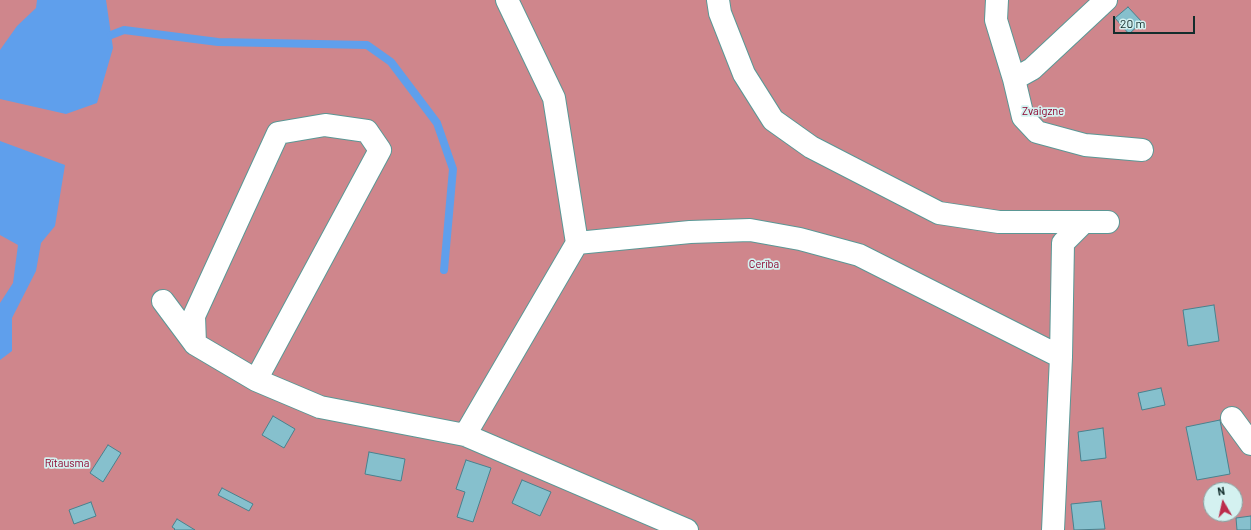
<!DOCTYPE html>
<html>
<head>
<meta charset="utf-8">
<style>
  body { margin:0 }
  #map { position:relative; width:1251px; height:530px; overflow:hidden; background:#9ad7d5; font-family:Barlow,sans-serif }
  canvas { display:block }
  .north { position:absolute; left:1203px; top:482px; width:40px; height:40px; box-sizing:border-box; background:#d4f1f0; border:1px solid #87a3a2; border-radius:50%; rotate:351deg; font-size:11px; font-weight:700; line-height:16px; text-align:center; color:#132d2c }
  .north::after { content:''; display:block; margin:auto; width:14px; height:18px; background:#bc2c4b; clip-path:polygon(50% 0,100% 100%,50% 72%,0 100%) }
  .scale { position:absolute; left:1113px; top:16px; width:82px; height:18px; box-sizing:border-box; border:2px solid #132d2c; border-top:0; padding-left:5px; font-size:12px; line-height:14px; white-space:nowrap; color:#132d2c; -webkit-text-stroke:3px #d4f1f0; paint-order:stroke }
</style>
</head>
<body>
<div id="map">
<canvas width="1251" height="530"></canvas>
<div class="north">N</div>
<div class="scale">20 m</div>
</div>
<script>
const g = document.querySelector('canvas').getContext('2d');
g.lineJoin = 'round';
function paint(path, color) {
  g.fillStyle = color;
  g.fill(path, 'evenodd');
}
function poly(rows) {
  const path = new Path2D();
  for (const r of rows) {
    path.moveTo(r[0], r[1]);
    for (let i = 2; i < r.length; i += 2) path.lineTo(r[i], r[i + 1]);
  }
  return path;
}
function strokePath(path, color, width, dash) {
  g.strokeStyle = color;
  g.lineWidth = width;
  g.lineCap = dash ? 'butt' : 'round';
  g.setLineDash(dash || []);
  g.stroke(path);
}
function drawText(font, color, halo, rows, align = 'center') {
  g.font = font + ' Barlow,sans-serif';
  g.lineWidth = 3.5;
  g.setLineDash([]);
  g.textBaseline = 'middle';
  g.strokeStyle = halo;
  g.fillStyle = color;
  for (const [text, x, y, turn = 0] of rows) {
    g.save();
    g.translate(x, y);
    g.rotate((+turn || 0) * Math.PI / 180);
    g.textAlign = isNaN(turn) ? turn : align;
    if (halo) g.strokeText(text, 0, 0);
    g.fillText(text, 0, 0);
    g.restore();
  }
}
const green = poly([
  [0,0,1251,0,1251,530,0,530],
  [1211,490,1235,490,1235,514,1211,514]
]);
const water = poly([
  [37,0,106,0,113,48,97,103,66,114,0,99,0,50,17,26,36,8],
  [0,141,65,165,55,226,41,243,36,271,12,318,12,351,0,360,0,303,13,283,18,245,0,235]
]);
const stream = poly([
  [111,35,124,30,218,42,367,45,391,62,437,123,453,169,444,270]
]);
const building = poly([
  [1128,7,1142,22,1129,34,1115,18,1128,7],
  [1214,305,1219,341,1188,346,1183,310,1214,305],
  [1161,388,1165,405,1142,410,1138,393,1161,388],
  [273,416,295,429,284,448,262,435,273,416],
  [1220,420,1230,474,1197,480,1186,427,1220,420],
  [1103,428,1106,458,1081,461,1078,432,1103,428],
  [108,445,121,453,103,482,90,473,108,445],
  [369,452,405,459,401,481,365,474,369,452],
  [466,460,491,468,473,522,457,517,465,492,456,489,466,460],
  [522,480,551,492,540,516,512,503,522,480],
  [222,488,253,504,249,511,218,495,222,488],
  [1101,501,1105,529,1074,530,1071,504,1101,501],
  [91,502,96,516,74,524,69,510,91,502],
  [1251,516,1251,530,1237,530,1236,518,1251,516],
  [177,519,195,530,174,530,175,529,172,527,177,519]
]);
const minor = poly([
  [718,0,720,13,744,74,773,120,811,147,939,213,999,222,1108,222],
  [997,0,996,20,1014,79,1023,117,1037,132,1085,145,1142,150],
  [1014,79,1032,69,1106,0],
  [577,243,690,232,750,230,800,239,859,255,1061,357],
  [163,301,195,344,256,380,320,407,465,435,687,530],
  [195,344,194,316,278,133,325,125,367,131,380,150,256,380],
  [1232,418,1251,444],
  [465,435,577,243,554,98,507,0],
  [1053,530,1061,357,1063,243,1084,222]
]);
const parkNames = [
  ["Zvaigzne",1043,111],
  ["Cerība",764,264],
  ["Rītausma",67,463]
];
paint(green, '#cf868c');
paint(water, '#5f9fec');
strokePath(stream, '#5f9fec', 8);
paint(building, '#86c0cd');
strokePath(building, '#49828e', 1);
strokePath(minor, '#5b9795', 24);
strokePath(minor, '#fff', 22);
drawText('11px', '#8e052f', '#d4f1f0', parkNames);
</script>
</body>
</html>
